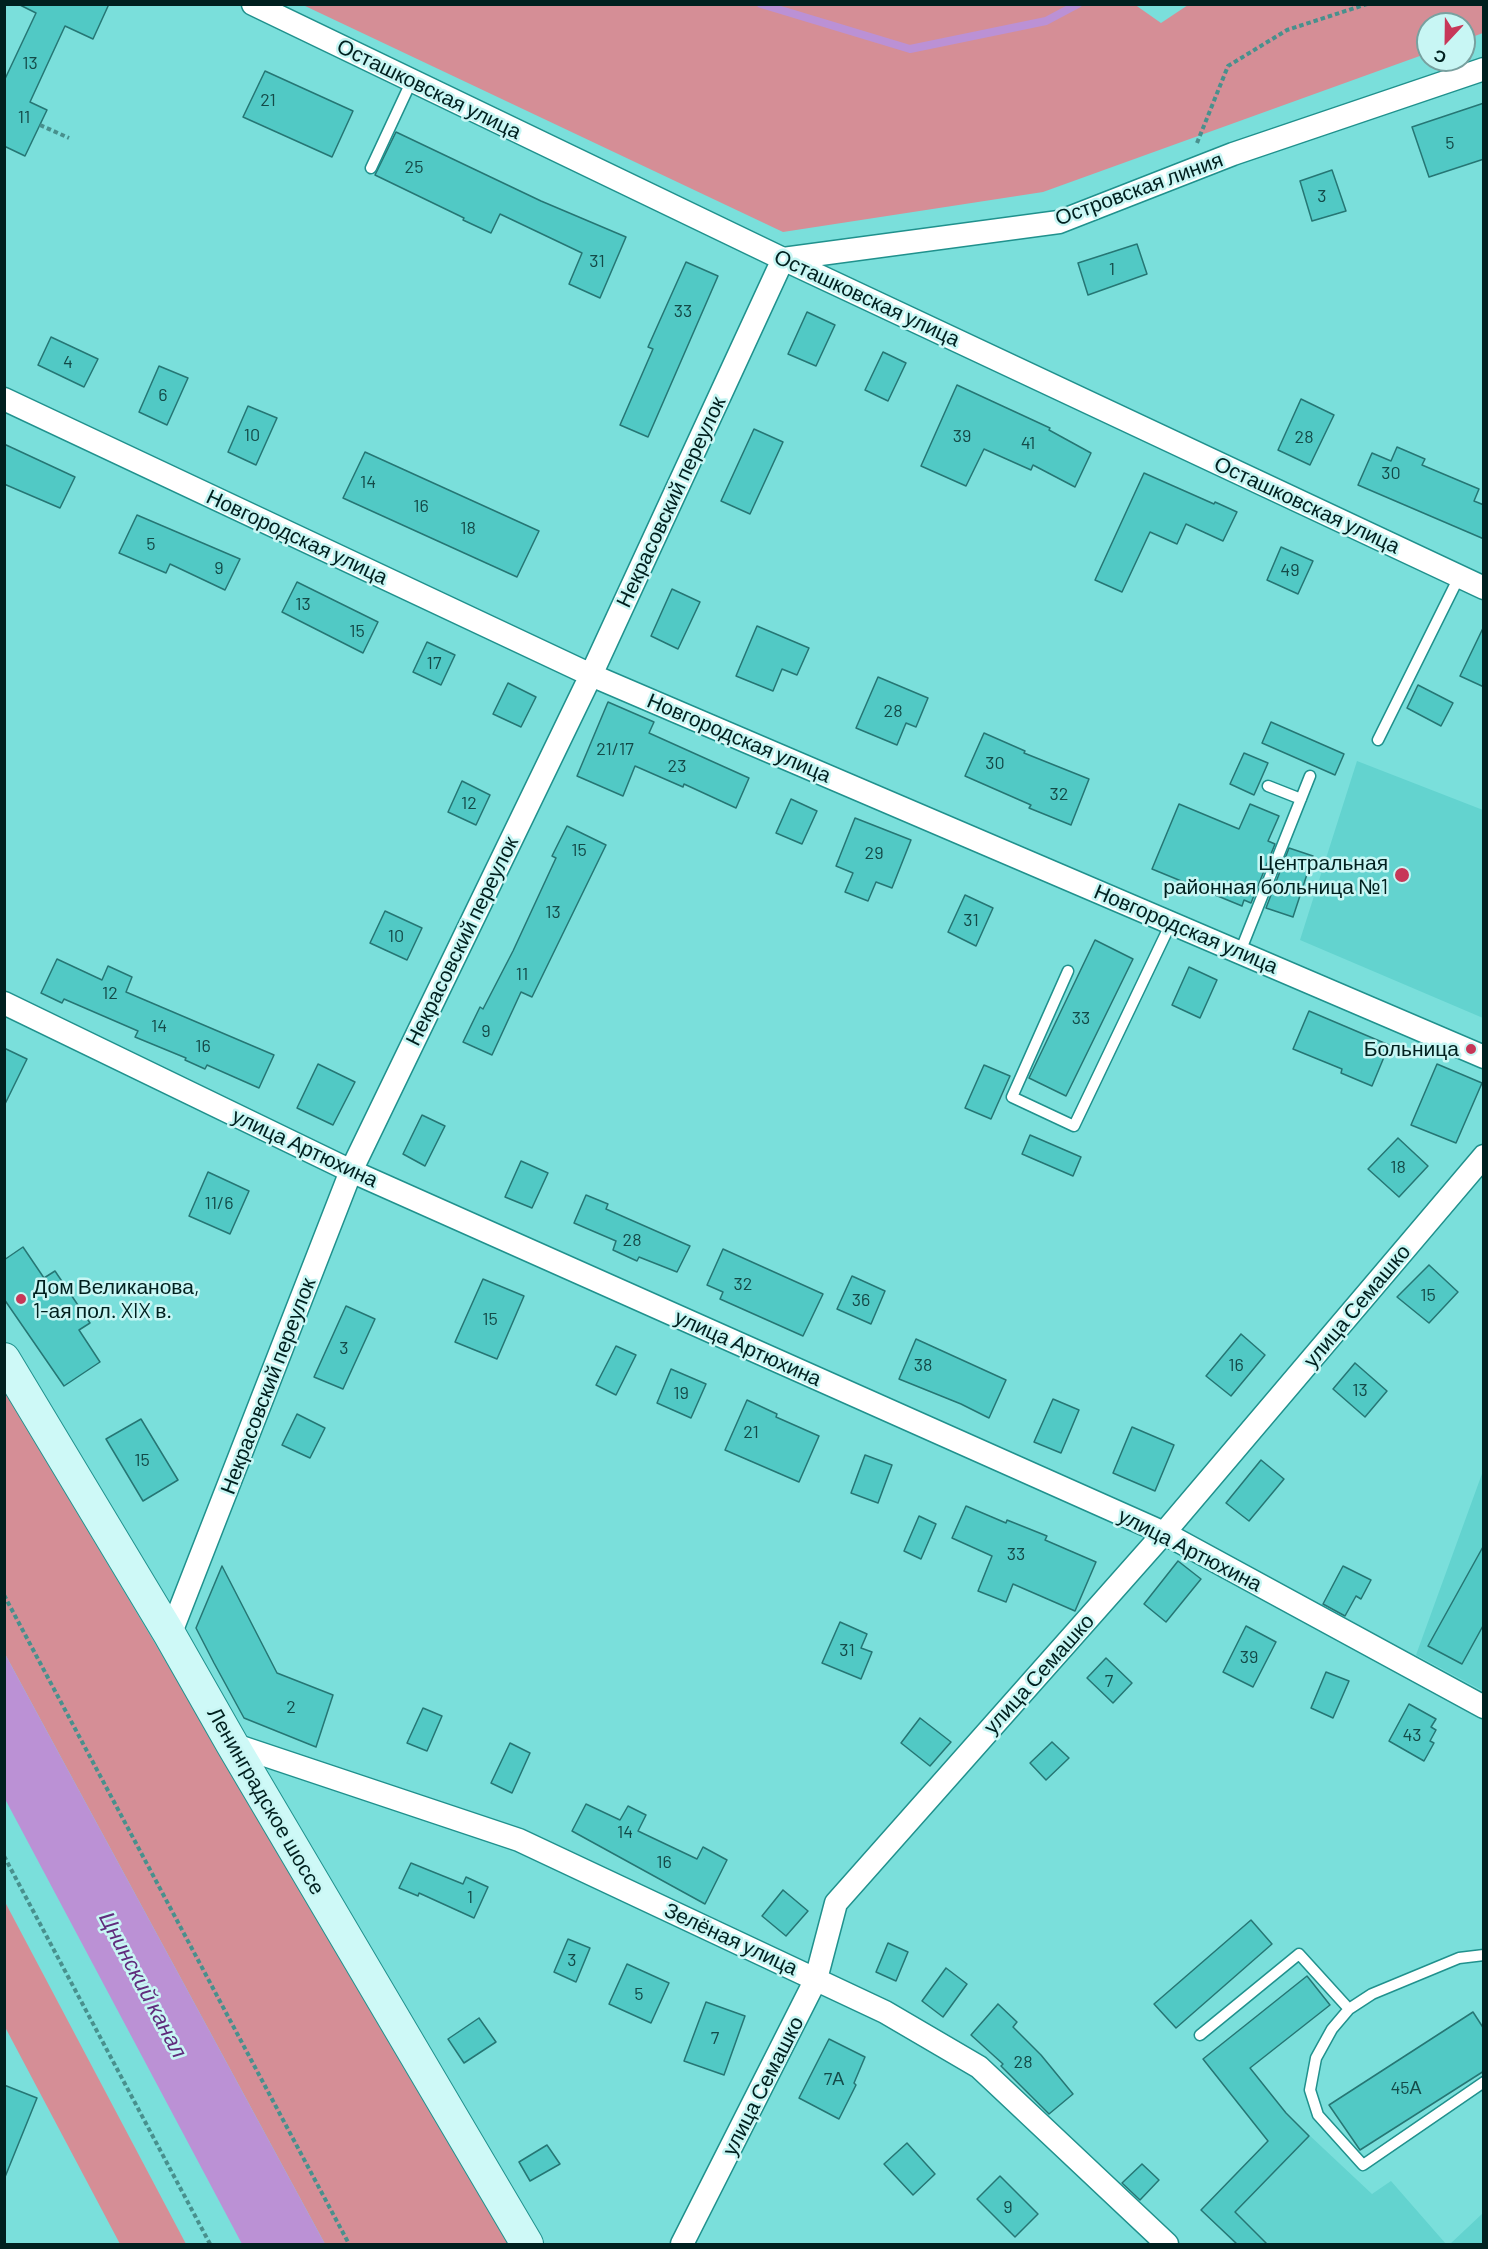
<!DOCTYPE html>
<html>
<head>
<meta charset="utf-8">
<style>
  body { margin:0 }
  #map { position:relative; width:1488px; height:2249px; overflow:hidden; background:#7adfdb; font-family:Barlow,sans-serif }
  canvas { display:block }
  .frame { position:absolute; inset:0; border:6px solid #00201f; pointer-events:none }
  .north { position:absolute; left:1416px; top:12px; width:60px; height:60px; box-sizing:border-box; background:#c8f6f4; border:2px solid #78a09f; border-radius:50%; rotate:202deg; font-size:16px; font-weight:700; line-height:24px; text-align:center; color:#00201f }
  .north::after { content:''; display:block; margin:auto; width:21px; height:27px; background:#c73758; clip-path:polygon(50% 0,100% 100%,50% 72%,0 100%) }
</style>
</head>
<body>
<div id="map">
<canvas width="1488" height="2249"></canvas>
<div class="frame"></div>
<div class="north">С</div>
</div>
<script>
const g = document.querySelector('canvas').getContext('2d');
g.lineJoin = 'round';
function paint(path, color) {
  g.fillStyle = color;
  g.fill(path, 'evenodd');
}
function poly(rows) {
  const path = new Path2D();
  for (const r of rows) {
    path.moveTo(r[0], r[1]);
    for (let i = 2; i < r.length; i += 2) path.lineTo(r[i], r[i + 1]);
  }
  return path;
}
function strokePath(path, color, width, dash) {
  g.strokeStyle = color;
  g.lineWidth = width;
  g.lineCap = dash ? 'butt' : 'round';
  g.setLineDash(dash || []);
  g.stroke(path);
}
function drawText(font, color, halo, rows, align = 'center') {
  g.font = font + ' Barlow,sans-serif';
  g.lineWidth = 5;
  g.setLineDash([]);
  g.textBaseline = 'middle';
  g.strokeStyle = halo;
  g.fillStyle = color;
  for (const [text, x, y, turn = 0] of rows) {
    g.save();
    g.translate(x, y);
    g.rotate((+turn || 0) * Math.PI / 180);
    g.textAlign = isNaN(turn) ? turn : align;
    if (halo) g.strokeText(text, 0, 0);
    g.fillText(text, 0, 0);
    g.restore();
  }
}
const built = poly([
  [1357,761,1483,810,1483,1018,1300,940],
  [1483,1471,1483,1691,1416,1655],
  [1291,2118,1372,2194,1391,2181,1446,2244,1235,2244,1201,2210],
  [1483,2213,1483,2244,1450,2244]
]);
const green = poly([
  [1134,4,1161,23,1188,5,1483,5,1483,33,1464,40,1464,24,1428,24,1428,53,1043,192,783,232,303,5],
  [4,1390,513,2244,325,2244,5,1654],
  [4,1902,5,1902,186,2244,120,2244,5,2027]
]);
const water = poly([
  [5,1654,325,2244,242,2244,5,1799]
]);
const stream = poly([
  [761,4,910,49,1046,21,1078,4]
]);
const building = poly([
  [18,4,109,4,93,39,65,26,30,102,47,110,25,156,4,146,4,81,36,13,18,4],
  [265,71,353,111,332,157,243,117,265,71],
  [1484,103,1484,159,1429,177,1412,127,1484,103],
  [396,132,541,201,626,237,600,298,569,284,582,253,500,214,491,233,463,220,464,218,375,175,396,132],
  [1332,170,1346,211,1312,221,1300,181,1332,170],
  [1137,244,1147,274,1088,295,1078,263,1137,244],
  [686,262,718,276,648,437,620,425,653,349,648,347,686,262],
  [807,312,835,325,816,366,788,354,807,312],
  [51,337,98,359,84,387,38,365,51,337],
  [883,352,906,363,888,401,865,390,883,352],
  [159,366,188,378,167,425,139,412,159,366],
  [957,385,1050,428,1049,430,1091,453,1075,487,1033,465,1031,470,984,449,966,486,921,466,957,385],
  [1301,399,1334,415,1310,465,1278,450,1301,399],
  [248,406,277,418,256,465,228,452,248,406],
  [754,429,783,442,750,514,721,501,754,429],
  [4,444,75,477,60,508,4,484,4,444],
  [1397,447,1425,459,1422,465,1479,489,1474,501,1484,505,1484,539,1358,485,1372,453,1391,461,1397,447],
  [365,452,539,531,517,577,343,498,365,452],
  [1144,473,1214,504,1215,502,1237,512,1223,541,1186,524,1177,544,1150,532,1122,592,1095,580,1144,473],
  [137,515,240,559,225,590,170,564,166,573,119,553,137,515],
  [1281,547,1313,561,1298,594,1267,580,1281,547],
  [297,582,378,622,363,653,282,612,297,582],
  [672,589,700,602,678,649,651,636,672,589],
  [757,626,809,648,797,675,782,669,773,691,736,676,757,626],
  [1484,626,1484,687,1460,676,1484,626],
  [427,642,455,655,441,685,413,672,427,642],
  [878,677,928,698,916,727,906,723,897,745,856,728,878,677],
  [508,683,536,697,521,727,493,714,508,683],
  [1418,685,1453,703,1441,726,1407,708,1418,685],
  [608,702,654,722,649,733,749,778,736,808,684,784,683,787,635,766,623,796,577,776,608,702],
  [1271,722,1344,754,1335,775,1262,743,1271,722],
  [984,733,1025,751,1024,753,1089,779,1071,825,1029,808,1031,805,965,776,984,733],
  [1244,753,1268,763,1254,795,1230,784,1244,753],
  [462,781,490,795,476,825,448,812,462,781],
  [791,799,817,811,802,844,776,833,791,799],
  [1179,804,1239,829,1250,804,1279,816,1268,841,1275,844,1251,903,1244,900,1242,906,1152,869,1179,804],
  [855,818,911,840,892,888,876,882,868,901,845,892,853,873,836,866,855,818],
  [567,826,606,845,532,997,521,992,492,1055,463,1042,480,1007,483,1009,513,951,556,858,552,856,567,826],
  [1289,848,1313,856,1293,917,1266,908,1289,848],
  [965,895,993,908,976,946,948,932,965,895],
  [385,911,422,928,407,960,370,943,385,911],
  [1095,940,1133,959,1066,1096,1029,1078,1095,940],
  [57,959,102,980,108,966,132,977,126,992,274,1055,259,1088,207,1065,205,1069,185,1060,186,1058,135,1037,138,1031,64,999,62,1003,41,993,57,959],
  [1189,967,1217,980,1200,1018,1172,1005,1189,967],
  [1309,1011,1389,1045,1372,1086,1341,1073,1342,1069,1293,1049,1309,1011],
  [4,1048,27,1059,4,1106,4,1048],
  [318,1064,355,1082,333,1125,297,1108,318,1064],
  [1437,1064,1482,1083,1456,1143,1411,1125,1437,1064],
  [984,1065,1010,1076,991,1119,965,1108,984,1065],
  [422,1115,445,1126,425,1166,403,1154,422,1115],
  [1030,1135,1081,1157,1073,1176,1022,1154,1030,1135],
  [1398,1138,1428,1166,1399,1197,1368,1169,1398,1138],
  [521,1161,548,1173,532,1208,505,1197,521,1161],
  [208,1172,249,1191,230,1234,189,1216,208,1172],
  [586,1195,608,1204,606,1209,690,1246,677,1272,639,1257,637,1261,613,1250,616,1241,574,1223,586,1195],
  [23,1247,44,1278,55,1271,90,1323,79,1330,100,1362,64,1386,4,1299,4,1260,23,1247],
  [723,1249,823,1294,803,1336,720,1299,723,1292,707,1285,723,1249],
  [1429,1265,1458,1292,1429,1323,1397,1297,1429,1265],
  [852,1276,885,1291,871,1324,837,1309,852,1276],
  [483,1279,524,1296,497,1359,455,1342,483,1279],
  [346,1306,375,1319,343,1389,314,1377,346,1306],
  [1241,1334,1265,1355,1231,1396,1206,1376,1241,1334],
  [916,1339,1006,1380,989,1418,961,1404,899,1379,916,1339],
  [616,1346,636,1355,616,1395,596,1385,616,1346],
  [1355,1363,1387,1391,1365,1417,1333,1389,1355,1363],
  [671,1369,706,1384,691,1418,657,1403,671,1369],
  [1053,1399,1079,1410,1061,1453,1034,1442,1053,1399],
  [747,1400,777,1414,776,1417,819,1436,799,1482,725,1450,747,1400],
  [297,1414,325,1428,310,1458,282,1445,297,1414],
  [141,1419,178,1480,143,1501,106,1439,141,1419],
  [1132,1427,1174,1445,1155,1491,1113,1473,1132,1427],
  [865,1455,892,1465,878,1503,851,1493,865,1455],
  [1261,1460,1284,1479,1249,1521,1226,1503,1261,1460],
  [966,1506,1006,1523,1007,1520,1047,1536,1045,1540,1096,1562,1075,1611,1013,1584,1006,1602,978,1591,992,1556,952,1538,966,1506],
  [919,1516,936,1524,921,1559,904,1551,919,1516],
  [1484,1545,1484,1624,1462,1664,1428,1646,1484,1545],
  [1178,1561,1201,1579,1166,1622,1144,1604,1178,1561],
  [222,1566,277,1673,333,1695,316,1747,244,1718,214,1663,196,1628,222,1566],
  [1343,1566,1371,1580,1361,1599,1356,1596,1345,1616,1323,1604,1343,1566],
  [840,1622,867,1634,861,1648,872,1652,861,1679,822,1663,840,1622],
  [1246,1626,1276,1642,1253,1687,1223,1672,1246,1626],
  [1106,1658,1132,1683,1113,1703,1087,1678,1106,1658],
  [1326,1672,1349,1681,1333,1718,1311,1708,1326,1672],
  [1409,1704,1436,1719,1431,1727,1436,1730,1430,1741,1434,1743,1424,1761,1389,1741,1409,1704],
  [423,1708,442,1716,427,1751,407,1743,423,1708],
  [920,1718,951,1742,930,1766,901,1743,920,1718],
  [1052,1742,1069,1758,1046,1780,1030,1763,1052,1742],
  [510,1743,530,1753,512,1793,491,1783,510,1743],
  [586,1804,620,1820,628,1806,646,1815,638,1831,697,1859,703,1847,727,1860,705,1904,572,1831,586,1804],
  [411,1863,463,1884,466,1877,488,1887,474,1918,419,1893,418,1896,399,1888,411,1863],
  [783,1890,808,1911,786,1936,762,1916,783,1890],
  [1251,1920,1272,1944,1176,2028,1154,2004,1251,1920],
  [568,1939,590,1948,576,1982,554,1972,568,1939],
  [888,1943,908,1952,896,1981,876,1972,888,1943],
  [627,1964,669,1983,651,2023,609,2004,627,1964],
  [946,1968,967,1984,943,2017,922,2001,946,1968],
  [1307,1976,1330,2005,1250,2068,1286,2113,1309,2136,1235,2212,1267,2244,1237,2244,1201,2210,1268,2141,1203,2059,1307,1976],
  [706,2002,745,2016,724,2075,684,2061,706,2002],
  [998,2004,1017,2022,1013,2027,1041,2055,1073,2094,1049,2114,1001,2066,1003,2064,971,2035,998,2004],
  [1473,2012,1484,2029,1484,2071,1360,2150,1329,2105,1473,2012],
  [479,2018,496,2042,464,2063,448,2039,479,2018],
  [829,2039,865,2057,854,2083,856,2085,839,2119,799,2098,829,2039],
  [4,2085,37,2098,5,2177,4,2177,4,2085],
  [907,2143,935,2174,913,2195,884,2164,907,2143],
  [547,2145,560,2164,530,2181,519,2162,547,2145],
  [1142,2164,1159,2180,1140,2200,1122,2183,1142,2164],
  [1000,2176,1038,2214,1015,2237,977,2199,1000,2176]
]);
const path = poly([
  [40,125,69,138],
  [1197,143,1228,66,1287,30,1367,4],
  [4,1595,349,2244],
  [4,1856,210,2244]
]);
const lane = poly([
  [371,168,412,80],
  [1378,740,1459,577],
  [1268,786,1301,799],
  [1240,952,1310,776],
  [1068,971,1012,1097,1074,1126,1171,923],
  [1484,1955,1459,1958,1372,1994,1349,2009,1332,2029,1316,2058,1310,2090,1318,2115,1363,2165,1484,2082],
  [1200,2035,1299,1954,1349,2009]
]);
const street = poly([
  [253,4,783,259,1484,588],
  [4,399,591,675,1484,1057],
  [4,1003,351,1171,1164,1533,1484,1707],
  [170,1635,351,1171,591,675,783,259,1059,222,1233,154,1484,69],
  [232,1744,519,1840,885,2012,979,2067,1167,2244],
  [682,2244,816,1979,836,1903,1164,1533,1484,1156]
]);
const secondary = poly([
  [4,1359,170,1635,232,1744,527,2244]
]);
const markers = [
  [1402,875,8,"#c73758"],
  [1471,1049,6,"#c73758"],
  [21,1299,6,"#c73758"]
];
const numberNames = [
  ["13",30,63],
  ["21",268,100],
  ["11",24,117],
  ["5",1450,143],
  ["25",414,167],
  ["3",1322,196],
  ["31",597,261],
  ["1",1112,269],
  ["33",683,311],
  ["4",68,362],
  ["6",163,395],
  ["10",252,435],
  ["39",962,436],
  ["28",1304,437],
  ["41",1028,443],
  ["30",1391,473],
  ["14",368,482],
  ["16",421,506],
  ["18",468,528],
  ["5",151,544],
  ["9",219,568],
  ["49",1290,570],
  ["13",303,604],
  ["15",357,631],
  ["17",434,663],
  ["28",893,711],
  ["21/17",615,749],
  ["30",995,763],
  ["23",677,766],
  ["32",1059,794],
  ["12",469,803],
  ["15",579,850],
  ["29",874,853],
  ["13",553,912],
  ["31",971,920],
  ["10",396,936],
  ["11",522,974],
  ["12",110,993],
  ["33",1081,1018],
  ["14",159,1026],
  ["9",486,1031],
  ["16",203,1046],
  ["18",1398,1167],
  ["11/6",219,1203],
  ["28",632,1240],
  ["32",743,1284],
  ["15",1428,1295],
  ["36",861,1300],
  ["15",490,1319],
  ["3",344,1348],
  ["38",923,1365],
  ["16",1236,1365],
  ["13",1360,1390],
  ["19",681,1393],
  ["21",751,1432],
  ["15",142,1460],
  ["33",1016,1554],
  ["31",847,1650],
  ["39",1249,1657],
  ["7",1109,1681],
  ["2",291,1707],
  ["43",1412,1735],
  ["14",625,1832],
  ["16",664,1862],
  ["1",470,1897],
  ["3",572,1960],
  ["5",639,1994],
  ["7",715,2038],
  ["28",1023,2062],
  ["7А",834,2079],
  ["45А",1406,2088],
  ["9",1008,2207]
];
const streetNames = [
  ["Осташковская улица",429,89,26],
  ["Островская линия",1139,189,-20],
  ["Осташковская улица",867,298,25],
  ["Некрасовский переулок",671,502,-65],
  ["Осташковская улица",1307,505,25],
  ["Новгородская улица",297,537,25],
  ["Новгородская улица",739,738,23],
  ["Новгородская улица",1186,929,23],
  ["Некрасовский переулок",462,941,-64],
  ["улица Артюхина",305,1148,25],
  ["улица Семашко",1357,1306,-50],
  ["улица Артюхина",748,1348,24],
  ["Некрасовский переулок",268,1386,-69],
  ["улица Артюхина",1190,1550,27],
  ["улица Семашко",1039,1674,-48],
  ["Ленинградское шоссе",266,1801,60],
  ["Зелёная улица",731,1939,25],
  ["улица Семашко",763,2086,-63]
];
const poiNames = [
  ["Центральная",1388,863],
  ["районная больница №1",1388,887],
  ["Больница",1459,1049],
  ["Дом Великанова,",33,1287,"left"],
  ["1-ая пол. XIX в.",33,1311,"left"]
];
const waterNames = [
  ["Цнинский канал",143,1985,62]
];
paint(built, '#63d3cf');
paint(green, '#d58e96');
paint(water, '#bb91d5');
strokePath(stream, '#bb91d5', 8);
paint(building, '#51c9c5');
strokePath(building, '#267674', 1.5);
strokePath(lane, '#20918d', 13);
strokePath(street, '#20918d', 25);
strokePath(secondary, '#20918d', 34);
strokePath(path, '#48908d', 4, [4.5, 3]);
strokePath(lane, '#fff', 10);
strokePath(street, '#fff', 22);
strokePath(secondary, '#cef9f7', 32);
for (const [x, y, r, color] of markers) {
  const dot = new Path2D();
  dot.arc(x, y, r, 0, 2 * Math.PI);
  g.fillStyle = color;
  g.fill(dot);
  strokePath(dot, '#c8f6f4', 2);
}
drawText('18px', '#144a48', null, numberNames);
drawText('21px', '#00201f', '#c8f6f4', streetNames);
drawText('21px', '#00201f', '#c8f6f4', poiNames, 'right');
drawText('italic 22px', '#602c7c', '#c8f6f4', waterNames);
</script>
</body>
</html>
